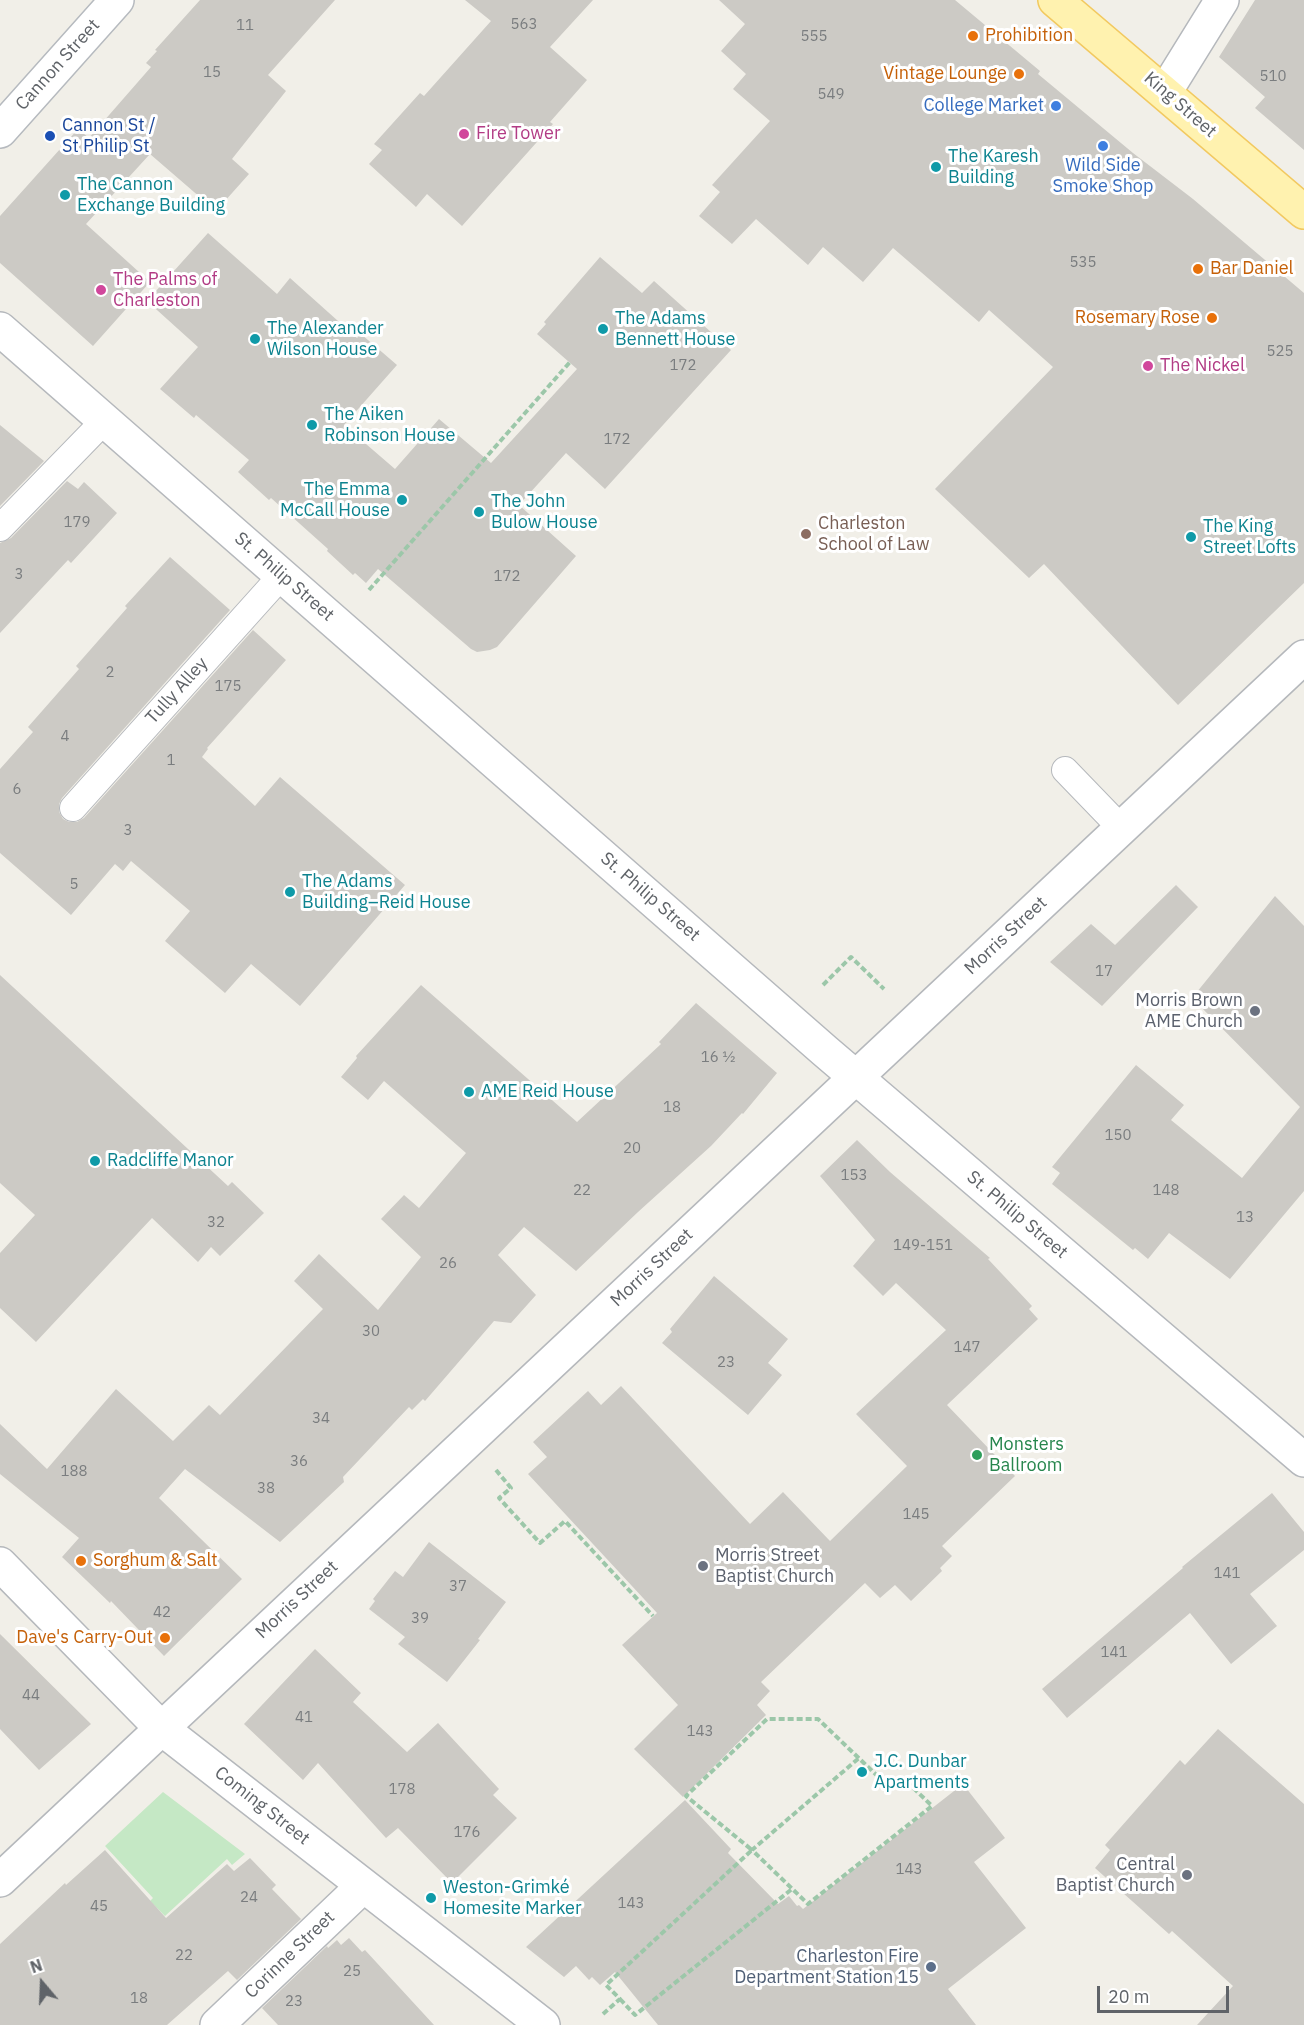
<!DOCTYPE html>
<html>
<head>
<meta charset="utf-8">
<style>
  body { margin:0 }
  #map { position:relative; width:1304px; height:2025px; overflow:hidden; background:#f1efe8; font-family:"IBM Plex Sans",sans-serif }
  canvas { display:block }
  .north { position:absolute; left:12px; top:1953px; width:60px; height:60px; -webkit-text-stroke:4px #fff; paint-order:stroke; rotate:341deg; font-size:16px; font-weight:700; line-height:24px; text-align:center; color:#5f6368 }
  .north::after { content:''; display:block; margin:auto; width:21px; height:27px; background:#5f6368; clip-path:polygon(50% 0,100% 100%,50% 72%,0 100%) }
  .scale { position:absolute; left:1097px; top:1986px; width:132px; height:27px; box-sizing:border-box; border:3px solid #5f6368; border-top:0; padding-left:8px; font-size:18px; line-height:21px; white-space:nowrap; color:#5f6368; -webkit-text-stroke:4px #fff; paint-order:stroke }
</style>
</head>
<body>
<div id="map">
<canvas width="1304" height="2025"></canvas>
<div class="north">N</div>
<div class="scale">20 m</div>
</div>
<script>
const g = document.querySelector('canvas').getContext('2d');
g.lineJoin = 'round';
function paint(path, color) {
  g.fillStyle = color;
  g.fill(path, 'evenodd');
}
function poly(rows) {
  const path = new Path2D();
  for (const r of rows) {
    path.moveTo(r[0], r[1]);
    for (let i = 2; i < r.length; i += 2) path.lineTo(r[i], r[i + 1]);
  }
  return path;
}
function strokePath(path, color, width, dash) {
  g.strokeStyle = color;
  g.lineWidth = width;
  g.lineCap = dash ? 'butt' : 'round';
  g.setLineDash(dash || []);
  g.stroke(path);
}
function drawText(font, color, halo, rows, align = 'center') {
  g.font = font + ' "IBM Plex Sans",sans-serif';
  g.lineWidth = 6;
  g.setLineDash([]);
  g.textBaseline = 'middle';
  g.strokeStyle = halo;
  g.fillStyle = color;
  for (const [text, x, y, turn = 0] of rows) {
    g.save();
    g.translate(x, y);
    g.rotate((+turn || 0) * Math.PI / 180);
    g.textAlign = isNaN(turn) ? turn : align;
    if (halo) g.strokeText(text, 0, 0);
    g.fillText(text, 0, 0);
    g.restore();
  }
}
const green = poly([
  [163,1792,245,1854,232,1865,227,1859,165,1916,150,1901,153,1898,105,1846]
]);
const building = poly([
  [200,0,335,0,268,75,286,91,232,159,249,174,216,211,150,154,86,224,150,282,93,346,0,263,0,216,78,129,89,138,151,67,146,63,157,51,155,50],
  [465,0,593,0,550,47,587,80,550,122,553,124,462,226,427,194,416,207,369,164,382,150,374,144,420,93,424,96,491,21],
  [719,0,955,0,1040,71,1038,74,1133,153,1193,199,1304,293,1304,583,1178,705,1044,564,1029,578,935,489,1053,367,989,310,979,322,893,248,863,282,823,247,808,265,756,219,732,244,699,216,720,192,712,185,770,121,733,89,746,74,721,51,745,24],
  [1255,0,1304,0,1304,150,1255,108,1265,97,1219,57],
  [208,233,277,294,290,278,357,338,361,334,397,365,344,425,395,469,439,419,491,463,577,369,537,334,546,324,544,322,600,257,642,293,654,281,731,350,605,489,566,453,519,505,576,556,497,647,490,650,477,652,471,649,378,569,366,583,355,573,353,575,327,551,328,549,271,498,269,500,238,472,249,460,196,415,194,418,160,389,198,347,147,301],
  [0,425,44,461,0,506],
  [67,481,78,489,84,482,117,513,71,563,68,560,0,633,0,543,11,538],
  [170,557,230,610,62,798,59,804,59,812,63,819,69,822,77,822,84,818,253,630,286,660,207,748,208,749,202,757,255,806,280,777,405,885,300,1006,251,964,225,993,165,941,190,911,131,861,123,871,115,864,71,915,0,853,0,769,33,732,28,727,79,669,76,666,127,608,125,606],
  [1176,885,1198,907,1102,1006,1050,962,1091,924,1115,945],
  [1275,896,1304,926,1304,1191,1230,1279,1169,1233,1148,1259,1135,1248,1133,1250,1052,1184,1060,1173,1052,1167,1136,1065,1184,1105,1171,1120,1242,1178,1300,1107,1192,998],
  [0,975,228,1186,232,1182,264,1213,220,1256,211,1247,198,1262,152,1218,36,1342,0,1308,0,1253,35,1215,0,1183],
  [421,985,577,1122,661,1044,659,1042,696,1003,777,1073,743,1114,742,1113,711,1146,638,1212,576,1271,524,1227,498,1255,536,1295,511,1323,494,1321,425,1401,423,1399,412,1410,409,1407,343,1477,344,1482,280,1542,185,1469,159,1498,242,1579,164,1656,111,1601,110,1603,62,1557,79,1538,0,1474,0,1424,47,1469,116,1389,173,1441,209,1405,220,1415,323,1309,294,1281,319,1254,378,1310,421,1257,381,1219,404,1195,419,1208,466,1153,384,1081,368,1100,341,1077,357,1058,356,1056],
  [857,1140,890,1172,990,1258,988,1259,1032,1306,1029,1309,1038,1319,947,1405,1015,1476,942,1546,952,1556,940,1568,942,1571,911,1601,895,1585,880,1598,865,1583,761,1682,770,1691,757,1705,766,1715,683,1797,634,1749,678,1705,622,1645,657,1613,528,1474,547,1457,533,1442,588,1391,601,1405,621,1386,750,1524,783,1492,830,1541,907,1466,856,1414,946,1330,896,1283,883,1296,853,1266,875,1240,820,1176],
  [714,1276,788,1339,768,1363,782,1375,748,1415,662,1343,672,1332,670,1329],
  [1272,1493,1304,1532,1304,1550,1250,1594,1277,1626,1231,1664,1190,1613,1067,1718,1042,1689,1183,1568,1182,1567],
  [429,1542,506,1602,478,1639,480,1640,447,1682,398,1644,405,1637,369,1609,375,1601,373,1599,395,1571,403,1577],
  [0,1634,91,1724,39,1770,0,1729],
  [315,1649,361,1693,353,1702,407,1752,438,1723,499,1789,493,1795,517,1818,452,1883,398,1828,386,1838,318,1763,303,1780,244,1724],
  [1218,1729,1304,1804,1304,2025,1197,2025,1233,1986,1172,1931,1169,1934,1095,1868,1110,1850,1105,1845,1180,1760,1185,1765],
  [963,1784,1005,1838,974,1862,1026,1928,948,1989,976,2025,658,2025,615,1972,600,1985,592,1977,589,1980,576,1966,564,1977,526,1947,685,1800,731,1849,728,1853,778,1904,789,1896,797,1906,799,1905,803,1909],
  [105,1850,166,1918,227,1864,234,1871,250,1858,276,1885,272,1889,301,1919,237,1980,228,1971,167,2025,0,2025,0,1944,65,1883,66,1885],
  [349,1938,362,1952,365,1950,434,2025,278,2025,262,2008,327,1946,328,1948,337,1940,341,1945]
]);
const path = poly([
  [369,590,570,362],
  [823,985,851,957,884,989],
  [496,1470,511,1488,499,1498,540,1543,565,1521,653,1616],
  [620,1999,635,2015,792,1889],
  [603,2014,620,1999,606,1985,752,1850,686,1796,767,1719,818,1719,891,1789,903,1778,932,1806,808,1904,752,1850,859,1758]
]);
const service = poly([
  [0,528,105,420],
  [1065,770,1121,828],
  [73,808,282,575]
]);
const minor = poly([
  [1165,92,1222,0],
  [0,329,825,1051,1304,1460],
  [0,1880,1304,657],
  [217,2025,363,1886]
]);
const tertiary = poly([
  [0,1564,161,1728,543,2025]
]);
const secondary = poly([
  [0,131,117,0]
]);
const primary = poly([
  [1055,0,1304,212]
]);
const markers = [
  [973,36,6,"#e8710a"],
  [1019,74,6,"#e8710a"],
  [1056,106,6,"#3f7fe0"],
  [464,134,6,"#d1479c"],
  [50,136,6,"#1a4fb4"],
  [1103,146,6,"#3f7fe0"],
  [936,167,6,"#0f9aa8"],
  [65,195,6,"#0f9aa8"],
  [1198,269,6,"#e8710a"],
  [101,290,6,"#d1479c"],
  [1212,318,6,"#e8710a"],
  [603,329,6,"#0f9aa8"],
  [255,339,6,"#0f9aa8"],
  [1148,366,6,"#d1479c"],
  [312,425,6,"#0f9aa8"],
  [402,500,6,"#0f9aa8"],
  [479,512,6,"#0f9aa8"],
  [806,534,6,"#8d6e63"],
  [1191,537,6,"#0f9aa8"],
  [290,892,6,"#0f9aa8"],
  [1255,1011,6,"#6b7280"],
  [469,1092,6,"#0f9aa8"],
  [95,1161,6,"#0f9aa8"],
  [977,1455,6,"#2e9e5b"],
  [81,1561,6,"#e8710a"],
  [703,1566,6,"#6b7280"],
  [165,1638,6,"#e8710a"],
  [862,1772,6,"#0f9aa8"],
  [1187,1875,6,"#6b7280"],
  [431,1898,6,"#0f9aa8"],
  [931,1967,6,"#5c6f8a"]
];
const numberNames = [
  ["563",524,25],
  ["11",245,26],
  ["555",814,37],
  ["15",212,73],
  ["510",1273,77],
  ["549",831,95],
  ["535",1083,263],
  ["525",1280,352],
  ["172",683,366],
  ["172",617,440],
  ["179",77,523],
  ["3",19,575],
  ["172",507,577],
  ["2",110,673],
  ["175",228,687],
  ["4",65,737],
  ["1",171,761],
  ["6",17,790],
  ["3",128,831],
  ["5",74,885],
  ["17",1104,972],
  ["16 ½",718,1058],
  ["18",672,1108],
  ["150",1118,1136],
  ["20",632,1149],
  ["153",854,1176],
  ["22",582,1191],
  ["148",1166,1191],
  ["13",1245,1218],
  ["32",216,1223],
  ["149-151",923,1246],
  ["26",448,1264],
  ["30",371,1332],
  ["147",967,1348],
  ["23",726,1363],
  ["34",321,1419],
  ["36",299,1462],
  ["188",74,1472],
  ["38",266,1489],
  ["145",916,1515],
  ["141",1227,1574],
  ["37",458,1587],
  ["42",162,1613],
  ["39",420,1619],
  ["141",1114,1653],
  ["44",31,1696],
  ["41",304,1718],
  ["143",700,1732],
  ["178",402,1790],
  ["176",467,1833],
  ["143",909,1870],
  ["24",249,1898],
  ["143",631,1904],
  ["45",99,1907],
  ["22",184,1956],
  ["25",352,1972],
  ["18",139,1999],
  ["23",294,2002]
];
const foodNames = [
  ["Prohibition",985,36],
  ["Vintage Lounge",1007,74,"right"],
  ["Bar Daniel",1210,269],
  ["Rosemary Rose",1200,318,"right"],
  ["Sorghum & Salt",93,1561],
  ["Dave's Carry-Out",153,1638,"right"]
];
const streetNames = [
  ["Cannon Street",58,65,-48],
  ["King Street",1180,105,41],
  ["St. Philip Street",284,577,41],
  ["Tully Alley",177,691,-48],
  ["St. Philip Street",650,897,41],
  ["Morris Street",1006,936,-43],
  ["St. Philip Street",1017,1215,40],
  ["Morris Street",652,1268,-43],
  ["Morris Street",297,1600,-43],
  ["Coming Street",262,1806,38],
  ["Corinne Street",290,1955,-44]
];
const shopNames = [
  ["College Market",1044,106],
  ["Wild Side",1103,166,"center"],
  ["Smoke Shop",1103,187,"center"]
];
const transitNames = [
  ["Cannon St /",62,126],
  ["St Philip St",62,147]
];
const hotelNames = [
  ["Fire Tower",476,134],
  ["The Palms of",113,280],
  ["Charleston",113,301],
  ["The Nickel",1160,366]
];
const cultureNames = [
  ["The Karesh",948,157],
  ["Building",948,178],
  ["The Cannon",77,185],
  ["Exchange Building",77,206],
  ["The Adams",615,319],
  ["Bennett House",615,340],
  ["The Alexander",267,329],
  ["Wilson House",267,350],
  ["The Aiken",324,415],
  ["Robinson House",324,436],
  ["The Emma",390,490,"right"],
  ["McCall House",390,511,"right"],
  ["The John",491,502],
  ["Bulow House",491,523],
  ["The King",1203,527],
  ["Street Lofts",1203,548],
  ["The Adams",302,882],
  ["Building–Reid House",302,903],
  ["AME Reid House",481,1092],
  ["Radcliffe Manor",107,1161],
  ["J.C. Dunbar",874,1762],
  ["Apartments",874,1783],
  ["Weston-Grimké",443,1888],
  ["Homesite Marker",443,1909]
];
const educationNames = [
  ["Charleston",818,524],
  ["School of Law",818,545]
];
const worshipNames = [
  ["Morris Brown",1243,1001],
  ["AME Church",1243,1022],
  ["Morris Street",715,1556,"left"],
  ["Baptist Church",715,1577,"left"],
  ["Central",1175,1865],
  ["Baptist Church",1175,1886]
];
const leisureNames = [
  ["Monsters",989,1445],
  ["Ballroom",989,1466]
];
const serviceNames = [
  ["Charleston Fire",919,1957],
  ["Department Station 15",919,1978]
];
paint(green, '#c5e8c5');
paint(building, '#cccac5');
strokePath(service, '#b5b8bc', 28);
strokePath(minor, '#b5b8bc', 36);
strokePath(tertiary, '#b5b8bc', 36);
strokePath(secondary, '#b6babf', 36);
strokePath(primary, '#f2c960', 36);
strokePath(path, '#9cc7a9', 4, [6, 3]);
strokePath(service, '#fff', 26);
strokePath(minor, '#fff', 33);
strokePath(tertiary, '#fff', 33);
strokePath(secondary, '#fff', 33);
strokePath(primary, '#fff2af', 33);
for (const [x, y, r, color] of markers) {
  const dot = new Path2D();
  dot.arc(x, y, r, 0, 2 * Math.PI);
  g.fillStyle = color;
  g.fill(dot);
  strokePath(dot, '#fff', 2);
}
drawText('15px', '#7a7d7f', null, numberNames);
drawText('18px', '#c56008', '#fff', foodNames, 'left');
drawText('18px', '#5f6368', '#fff', streetNames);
drawText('18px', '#366cbe', '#fff', shopNames, 'right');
drawText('18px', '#164399', '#fff', transitNames, 'left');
drawText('18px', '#b23c85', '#fff', hotelNames, 'left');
drawText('18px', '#0d838f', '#fff', cultureNames, 'left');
drawText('18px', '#785e54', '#fff', educationNames, 'left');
drawText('18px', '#5b616d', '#fff', worshipNames, 'right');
drawText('18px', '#27864d', '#fff', leisureNames, 'left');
drawText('18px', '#4e5e75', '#fff', serviceNames, 'right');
</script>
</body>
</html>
